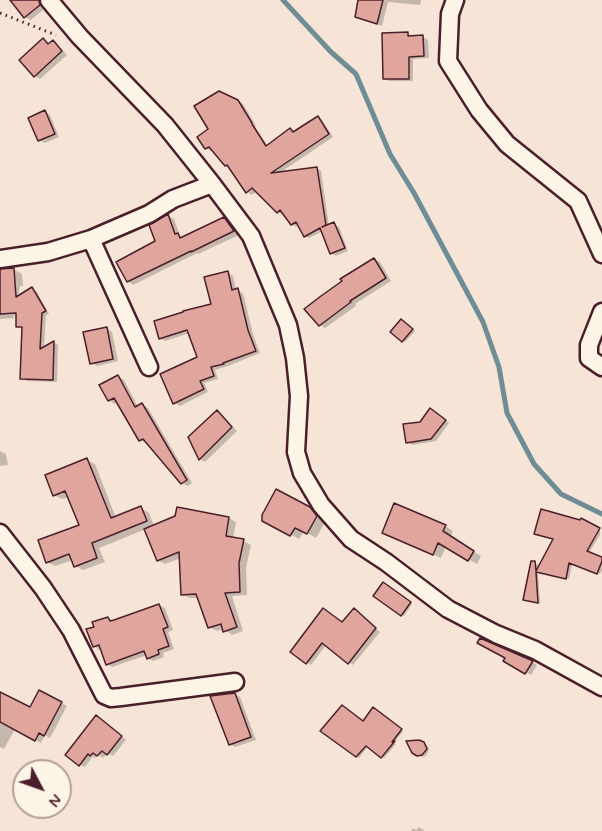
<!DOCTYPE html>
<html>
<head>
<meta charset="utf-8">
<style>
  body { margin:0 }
  #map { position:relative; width:602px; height:831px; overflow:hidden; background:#f6e5d7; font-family:Mynerve,sans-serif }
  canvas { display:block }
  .north { position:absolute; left:12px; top:759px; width:60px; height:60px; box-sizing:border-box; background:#fcf5e5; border:2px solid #b59f9b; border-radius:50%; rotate:131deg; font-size:16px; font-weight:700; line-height:24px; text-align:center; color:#4a1f2b }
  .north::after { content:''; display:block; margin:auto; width:21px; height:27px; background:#4a1f2b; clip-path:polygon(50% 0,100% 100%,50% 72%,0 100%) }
</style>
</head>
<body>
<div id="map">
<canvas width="602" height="831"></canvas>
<div class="north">N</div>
</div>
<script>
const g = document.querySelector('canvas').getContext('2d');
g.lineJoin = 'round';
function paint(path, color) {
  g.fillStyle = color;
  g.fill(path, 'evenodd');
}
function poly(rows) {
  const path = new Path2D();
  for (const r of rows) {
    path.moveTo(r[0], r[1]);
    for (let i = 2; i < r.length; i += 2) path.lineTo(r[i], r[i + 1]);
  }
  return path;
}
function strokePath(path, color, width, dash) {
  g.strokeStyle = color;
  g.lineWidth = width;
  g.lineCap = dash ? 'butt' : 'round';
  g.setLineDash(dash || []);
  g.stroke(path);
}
const shadow = poly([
  [12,0,35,0,43,10,31,20,25,17],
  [359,0,421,0,420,5,388,2,382,26,356,16],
  [408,34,413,37,423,37,428,40,429,58,413,59,413,81,389,81,384,78],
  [43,40,50,45,53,42,58,45,67,55,40,79,35,76],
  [238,101,243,104,256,126,255,127,268,146,290,129,295,132,318,118,322,120,333,137,278,174,317,168,321,171,329,226,334,224,339,227,348,251,336,256,331,253,323,231,309,238,305,236,299,225,296,227,292,224,284,213,282,215,278,212,257,191,252,195,247,192,230,167,226,165,213,149,211,151,207,148,210,130],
  [45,112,50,115,59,137,45,143,39,140],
  [168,216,174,219,180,236,183,238,224,219,229,222,239,235,198,254,197,253,133,285,128,281,157,242],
  [374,259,380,262,391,281,355,304,356,306,325,328,320,325],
  [13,269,22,274,23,286,20,286,14,318,0,319,0,270],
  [228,273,233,276,236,290,243,293,253,334,260,353,228,366,215,370,218,379,204,383,208,392,180,406,175,403,199,358,190,333,165,341,160,338,213,305],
  [32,289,37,292,49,314,46,315,44,348,54,343,58,345,57,382,27,381,22,378],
  [404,322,415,331,405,342,392,332],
  [107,329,112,332,118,361,97,366,91,363],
  [118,376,124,380,138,407,142,404,148,408,192,483,188,486,182,483,147,442,146,443,140,440,118,402,114,404,109,400],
  [217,412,222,415,237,431,205,462,200,459],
  [435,412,449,423,436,441,412,445,408,442,421,423],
  [0,451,6,454,8,465,0,466],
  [87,460,95,464,116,518,141,508,149,513,154,526,229,518,236,522,233,539,243,541,251,545,246,568,247,595,232,596,243,631,232,635,224,629,217,631,209,627,199,598,190,598,182,594,181,558,165,564,158,560,146,529,99,548,105,562,83,570,75,566,73,560,55,566,47,562,81,526,69,497,62,499,54,495],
  [310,509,319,514,325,522,316,538,304,531,299,539,263,520],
  [582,520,600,530,600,535,589,553,602,559,602,570,600,574,572,564,569,579,538,572,540,604,524,599,535,563,538,565,538,570],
  [445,526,453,531,450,537,481,556,477,564,446,546,441,558,391,537],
  [383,584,412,604,404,616,375,596],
  [159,605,165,608,173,630,168,632,174,649,163,653,164,657,153,661,148,658,147,655,112,667,107,664,102,649,99,650,94,646,96,628,108,618,114,622],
  [355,610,380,632,353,665,326,645,311,665,292,651,342,623],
  [507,658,532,662,537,665,531,675,505,660],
  [40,692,67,706,50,738,45,735,41,743,15,729,4,749,0,747,0,693,30,709],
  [234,694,240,697,256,740,235,747,230,744],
  [373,709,403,731,394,743,396,744,384,758,368,746,359,758,322,730,363,723],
  [101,720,126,740,113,756,107,753,103,758,98,755,95,758,93,756,85,767,80,765],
  [419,741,427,745,429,748,427,755,423,757,418,756],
  [419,827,425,831,411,831,413,828,416,830]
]);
const stream = poly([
  [283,0,331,52,356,74,390,154,414,193,483,322,499,367,507,413,534,464,561,494,602,514]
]);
const building = poly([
  [10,0,39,0,40,5,24,18,10,0],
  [358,0,383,0,377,24,355,17,358,0],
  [408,32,408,36,423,35,424,56,409,57,409,79,383,79,382,33,408,32],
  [43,38,48,44,53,40,62,51,34,77,19,60,43,38],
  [219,91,238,100,252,123,252,124,266,146,290,128,293,132,318,116,329,134,271,173,317,167,326,225,322,227,334,222,345,248,330,254,320,228,304,237,296,222,291,225,280,210,277,213,252,188,246,193,227,165,225,166,209,147,205,149,197,137,208,129,194,106,219,91],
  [45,110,55,134,38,141,28,118,45,110],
  [168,214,175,234,178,233,180,238,224,217,234,231,191,252,191,251,127,282,116,262,155,241,149,225,168,214],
  [374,258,386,278,350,301,351,302,319,326,304,309,321,296,342,281,340,279,374,258],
  [14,268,16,297,32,287,46,311,42,313,40,349,54,341,53,380,20,379,22,327,16,327,16,313,0,314,0,269,14,268],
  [228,271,232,290,238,288,248,330,256,351,223,363,224,364,211,367,214,376,200,381,204,389,173,404,160,374,197,357,187,330,159,339,154,321,183,312,183,311,211,304,204,277,228,271],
  [401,319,413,329,402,342,390,332,401,319],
  [107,327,113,359,90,364,83,332,107,327],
  [118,375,135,407,142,403,187,480,181,484,143,439,139,441,114,398,108,401,99,385,118,375],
  [430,408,446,420,431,439,406,443,403,424,420,422,430,408],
  [217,410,232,427,199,460,188,437,217,410],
  [87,458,111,518,141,506,147,521,92,543,97,558,74,567,69,554,46,563,38,540,79,525,65,491,53,496,45,475,87,458],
  [276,489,310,507,317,516,307,534,295,528,290,536,262,521,262,515,276,489],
  [394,503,446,525,443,531,474,551,468,561,438,543,433,555,382,533,394,503],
  [177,507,229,517,226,536,244,539,239,563,240,592,225,593,237,627,223,632,221,624,208,628,196,594,181,595,179,552,157,561,144,529,175,516,177,507],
  [541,509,580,520,581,518,600,528,587,551,602,557,602,561,597,574,569,563,566,579,536,572,538,603,523,600,531,561,535,561,536,571,553,539,534,534,541,509],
  [383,582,411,602,401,616,373,596,383,582],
  [159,604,168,627,163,629,169,646,158,650,159,654,147,659,144,651,106,665,99,645,93,647,86,629,94,627,92,622,108,617,110,621,114,620,159,604],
  [323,608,342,622,354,608,376,628,348,664,322,643,306,664,290,652,323,608],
  [480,638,533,661,525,674,503,661,505,658,477,643,480,638],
  [39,690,62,702,44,736,39,733,35,741,0,722,0,692,30,707,39,690],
  [235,693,251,737,229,745,210,696,235,693],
  [342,705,363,721,373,707,402,729,392,742,395,741,381,758,366,746,356,757,320,731,342,705],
  [96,715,122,736,107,755,102,751,97,756,93,753,90,756,88,754,79,766,65,755,96,715],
  [419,740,424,742,427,749,422,755,417,756,412,753,406,741,419,740]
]);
const path = poly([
  [0,13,56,35]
]);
const minor = poly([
  [49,0,80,37,165,125,212,184,251,236,288,325,295,358,299,396,296,452,302,473,321,505,351,539,386,562,448,609,496,634,535,650,602,687],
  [455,0,450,14,448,61,479,110,507,144,578,201,602,254],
  [91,239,149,367],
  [0,259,48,252,91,239,149,214,173,199,212,184],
  [602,312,589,345,589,358,602,367],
  [0,533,43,588,71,630,104,695,111,698,121,697,235,682]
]);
paint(shadow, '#0003');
strokePath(stream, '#6e8d95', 5);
paint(building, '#e0a69e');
strokePath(building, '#4a1f2b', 1.5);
strokePath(minor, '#4a1f2b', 21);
strokePath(path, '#4a1f2b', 3, [1.5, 4.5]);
strokePath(minor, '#fcf5e5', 16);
</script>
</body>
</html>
